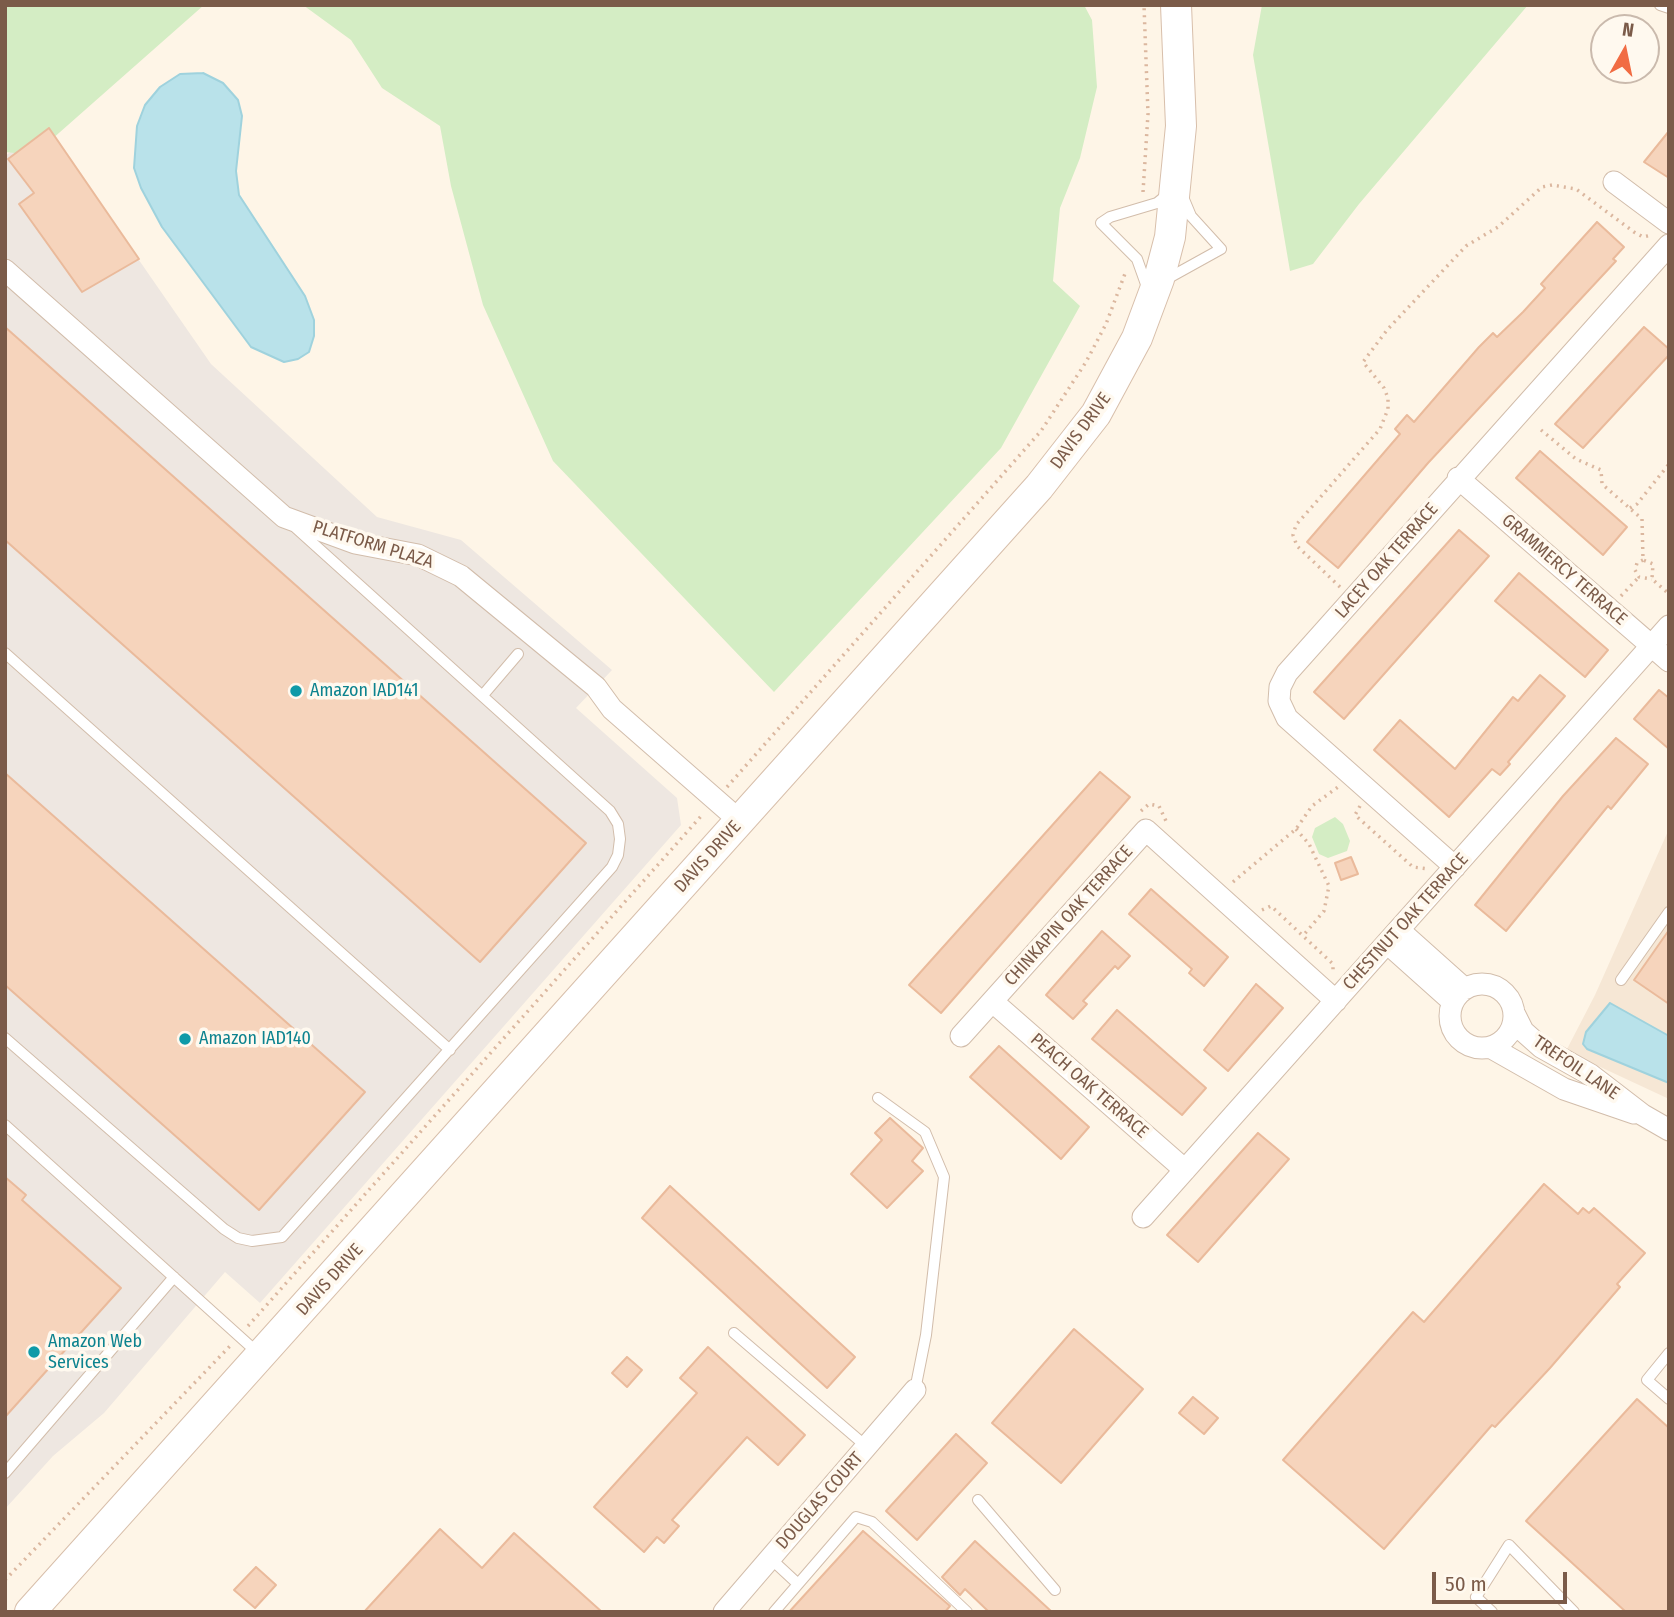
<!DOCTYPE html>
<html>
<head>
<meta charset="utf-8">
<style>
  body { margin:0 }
  #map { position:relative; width:1674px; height:1617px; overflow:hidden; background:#fef5e7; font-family:"Fira Sans Condensed",sans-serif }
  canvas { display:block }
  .frame { position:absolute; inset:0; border:7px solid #7b5b49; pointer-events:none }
  .north { position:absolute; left:1590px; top:14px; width:70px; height:70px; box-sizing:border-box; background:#fff9ef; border:2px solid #cabaad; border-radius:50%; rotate:9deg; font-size:19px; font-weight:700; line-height:28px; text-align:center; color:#7b5b49 }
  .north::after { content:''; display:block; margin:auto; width:24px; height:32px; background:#f16c43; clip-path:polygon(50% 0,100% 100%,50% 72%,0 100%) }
  .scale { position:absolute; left:1432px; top:1572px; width:135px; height:32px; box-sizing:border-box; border:4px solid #7b5b49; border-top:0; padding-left:9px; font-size:21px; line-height:24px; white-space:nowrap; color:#7b5b49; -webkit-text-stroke:5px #fff9ef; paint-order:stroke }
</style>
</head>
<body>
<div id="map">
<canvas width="1674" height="1617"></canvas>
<div class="frame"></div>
<div class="north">N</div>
<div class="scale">50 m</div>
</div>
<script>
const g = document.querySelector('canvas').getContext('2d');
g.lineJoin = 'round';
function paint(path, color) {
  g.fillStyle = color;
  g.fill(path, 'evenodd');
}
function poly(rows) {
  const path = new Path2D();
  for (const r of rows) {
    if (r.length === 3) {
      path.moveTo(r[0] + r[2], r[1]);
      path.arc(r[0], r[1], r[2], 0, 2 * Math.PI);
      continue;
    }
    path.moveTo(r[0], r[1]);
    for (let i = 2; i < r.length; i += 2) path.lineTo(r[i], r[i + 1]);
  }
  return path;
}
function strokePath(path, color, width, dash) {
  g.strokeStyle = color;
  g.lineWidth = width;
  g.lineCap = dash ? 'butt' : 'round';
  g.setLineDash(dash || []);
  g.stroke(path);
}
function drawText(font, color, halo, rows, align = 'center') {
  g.font = font + ' "Fira Sans Condensed",sans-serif';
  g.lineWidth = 7;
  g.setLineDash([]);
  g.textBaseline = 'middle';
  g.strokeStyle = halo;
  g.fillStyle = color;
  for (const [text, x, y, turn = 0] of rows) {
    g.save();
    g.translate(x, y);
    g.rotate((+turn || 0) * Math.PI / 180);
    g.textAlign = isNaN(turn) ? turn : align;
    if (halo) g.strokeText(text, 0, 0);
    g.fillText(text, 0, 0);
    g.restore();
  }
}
const residential = poly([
  [1669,829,1669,1099,1566,1051,1595,995]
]);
const industrial = poly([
  [46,126,211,364,377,517,461,540,612,670,576,708,677,798,681,825,260,1303,225,1272,104,1413,53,1456,5,1509,5,156]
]);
const green = poly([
  [5,5,204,5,34,155,5,152],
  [303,5,1084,5,1092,20,1097,87,1080,158,1060,208,1053,281,1080,306,1001,448,774,692,553,461,483,305,451,186,440,126,382,88,351,40],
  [1262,5,1528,5,1359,204,1313,264,1290,271,1253,55],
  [1335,817,1343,824,1350,841,1347,851,1328,858,1319,854,1312,837,1315,828]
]);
const water = poly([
  [203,73,223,83,238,100,242,116,236,171,239,195,305,296,314,320,314,336,309,352,298,359,284,362,251,347,162,227,141,188,134,168,137,126,145,105,160,87,180,74,203,73],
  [1610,1003,1669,1036,1669,1083,1587,1049,1583,1044,1586,1032,1610,1003]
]);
const building = poly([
  [49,128,139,259,82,292,19,204,34,193,8,159,49,128],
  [1669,131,1669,178,1644,162,1669,131],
  [1597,222,1624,247,1613,259,1616,261,1428,463,1338,568,1307,542,1400,434,1395,429,1407,415,1414,422,1479,347,1493,333,1497,337,1523,312,1545,288,1541,284,1597,222],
  [5,327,586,843,480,962,5,540,5,327],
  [1644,327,1669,349,1669,355,1583,448,1555,424,1644,327],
  [1540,451,1627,527,1603,555,1516,478,1540,451],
  [1459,530,1489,556,1344,719,1314,692,1459,530],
  [1519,573,1608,650,1585,677,1495,601,1519,573],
  [1540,675,1565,696,1508,762,1510,764,1500,775,1492,769,1449,817,1374,750,1400,720,1455,769,1513,697,1518,701,1540,675],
  [1659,690,1669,698,1669,749,1634,719,1659,690],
  [1616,738,1648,764,1611,809,1608,806,1506,931,1475,905,1563,796,1616,738],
  [1100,772,1130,797,941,1013,909,985,1100,772],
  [5,773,365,1092,259,1210,5,985,5,773],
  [1351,857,1358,874,1341,880,1335,863,1351,857],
  [1151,889,1228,957,1204,986,1189,973,1192,969,1129,914,1151,889],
  [1669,930,1669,1004,1634,980,1669,930],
  [1102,931,1130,956,1118,969,1115,966,1083,1001,1087,1004,1073,1019,1046,995,1102,931],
  [1256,984,1283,1008,1228,1071,1204,1050,1256,984],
  [1117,1010,1206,1088,1182,1115,1092,1039,1117,1010],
  [999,1046,1089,1127,1061,1159,970,1077,999,1046],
  [890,1118,923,1148,912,1161,923,1171,887,1208,851,1174,882,1140,875,1133,890,1118],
  [1258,1133,1289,1159,1198,1262,1167,1235,1258,1133],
  [5,1177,26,1195,22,1200,121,1288,5,1417,5,1177],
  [1544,1184,1578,1214,1583,1208,1589,1213,1594,1208,1645,1253,1617,1284,1620,1287,1550,1368,1495,1427,1492,1425,1384,1549,1283,1460,1413,1312,1424,1322,1544,1184],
  [670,1186,855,1357,827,1388,642,1218,670,1186],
  [1074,1329,1143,1389,1061,1483,992,1423,1074,1329],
  [708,1347,805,1435,778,1465,747,1437,672,1520,679,1526,664,1543,657,1537,644,1552,594,1507,697,1393,680,1378,708,1347],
  [627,1357,642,1370,627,1387,612,1373,627,1357],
  [1193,1397,1218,1418,1204,1434,1179,1413,1193,1397],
  [1637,1399,1669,1428,1669,1612,1626,1612,1526,1521,1637,1399],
  [956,1434,987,1463,917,1540,886,1511,956,1434],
  [440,1529,482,1568,514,1533,602,1612,364,1612,440,1529],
  [863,1531,950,1606,945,1612,789,1612,863,1531],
  [975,1541,1052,1612,989,1612,965,1589,960,1595,942,1577,975,1541],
  [256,1567,276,1585,255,1608,234,1590,256,1567]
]);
const path = poly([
  [1143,192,1148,114,1144,5],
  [1541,430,1576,459,1601,470,1602,484,1642,519,1643,560,1653,564,1652,579,1669,594],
  [1630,508,1637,504,1669,464],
  [1643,560,1637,563,1635,570,1639,577,1652,579],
  [1340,587,1297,546,1293,535,1296,525,1380,429,1388,409,1388,398,1384,388,1363,362,1387,330,1466,246,1498,227,1542,187,1552,185,1576,189,1634,232,1643,237,1652,235],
  [1621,596,1639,577],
  [727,787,1041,431,1086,362,1106,324,1126,271],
  [1360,806,1355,815,1413,867,1428,869],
  [1141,811,1149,804,1159,806,1166,821],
  [1296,829,1309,844,1329,886,1324,911,1302,937],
  [1233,882,1296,829,1312,806,1338,787],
  [1262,910,1271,906,1333,964,1333,973],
  [248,1326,703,814],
  [5,1580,231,1345]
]);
const lane = poly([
  [1660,5,1669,8],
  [1165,280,1221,249,1191,216,1183,197],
  [1147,287,1137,259,1101,223,1110,217,1157,203,1168,194],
  [5,653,450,1050],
  [483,695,518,654],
  [1621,980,1669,912],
  [5,1038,224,1229,238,1238,252,1241,282,1237,612,867,618,855,620,839,618,824,610,811,296,528],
  [878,1098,925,1132,944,1177,926,1335,915,1390],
  [5,1125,259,1354],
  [734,1333,867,1447],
  [1669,1353,1647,1380,1669,1399],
  [5,1473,174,1277],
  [978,1500,1055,1590],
  [770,1558,798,1584],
  [774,1612,856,1517,872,1522,967,1612],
  [1492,1612,1476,1597,1509,1545,1574,1612]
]);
const street = poly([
  [1614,182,1669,223],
  [5,270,284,517,355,543,418,555,461,576,596,687,612,709,740,821],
  [1458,478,1669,661],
  [1455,867,1287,718,1279,701,1280,687,1287,673,1669,245],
  [1399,930,1465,989],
  [1387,943,1453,1002],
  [1482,1016,32],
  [993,1002,1185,1170],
  [1515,1015,1523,1031,1541,1047,1591,1075,1643,1115,1669,1130],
  [961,1036,1146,830,1336,1001],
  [1490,1047,1564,1089,1634,1113],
  [1143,1217,1669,626],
  [724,1612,915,1390]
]);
const secondary = poly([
  [30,1612,1039,487,1096,414,1137,338,1159,279,1170,237,1181,126,1176,5]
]);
const markers = [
  [296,691,7,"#0f9aa8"],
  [185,1039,7,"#0f9aa8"],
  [34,1352,7,"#0f9aa8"]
];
const streetNames = [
  ["DAVIS DRIVE",1081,431,-54],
  ["PLATFORM PLAZA",373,545,17],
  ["LACEY OAK TERRACE",1387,561,-49],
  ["GRAMMERCY TERRACE",1564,570,41],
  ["DAVIS DRIVE",708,857,-48],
  ["CHINKAPIN OAK TERRACE",1069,916,-48],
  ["CHESTNUT OAK TERRACE",1406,922,-48],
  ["TREFOIL LANE",1576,1068,34],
  ["PEACH OAK TERRACE",1089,1086,41],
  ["DAVIS DRIVE",330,1280,-48],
  ["DOUGLAS COURT",820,1501,-49]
];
const cultureNames = [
  ["Amazon IAD141",310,691],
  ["Amazon IAD140",199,1039],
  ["Amazon Web",48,1342],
  ["Services",48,1363]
];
paint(residential, '#f6e7d5');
paint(industrial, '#eee7e1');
paint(green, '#d4edc4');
paint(water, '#b9e2ea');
strokePath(water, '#9fd2dd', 2);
paint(building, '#f6d4bc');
strokePath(building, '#eaba9b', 2);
strokePath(lane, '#d2bdab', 12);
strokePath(street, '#d2bdab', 23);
strokePath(secondary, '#d8bfab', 32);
strokePath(path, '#dbb79f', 3.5, [2, 5]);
strokePath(lane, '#fff', 10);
strokePath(street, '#fff', 21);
strokePath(secondary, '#fff', 30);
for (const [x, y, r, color] of markers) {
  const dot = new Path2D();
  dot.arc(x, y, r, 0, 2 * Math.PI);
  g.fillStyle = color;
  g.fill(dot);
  strokePath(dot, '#fff9ef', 2.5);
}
drawText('18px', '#7b5b49', '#fff9ef', streetNames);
drawText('18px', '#0d838f', '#fff9ef', cultureNames, 'left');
</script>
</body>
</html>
